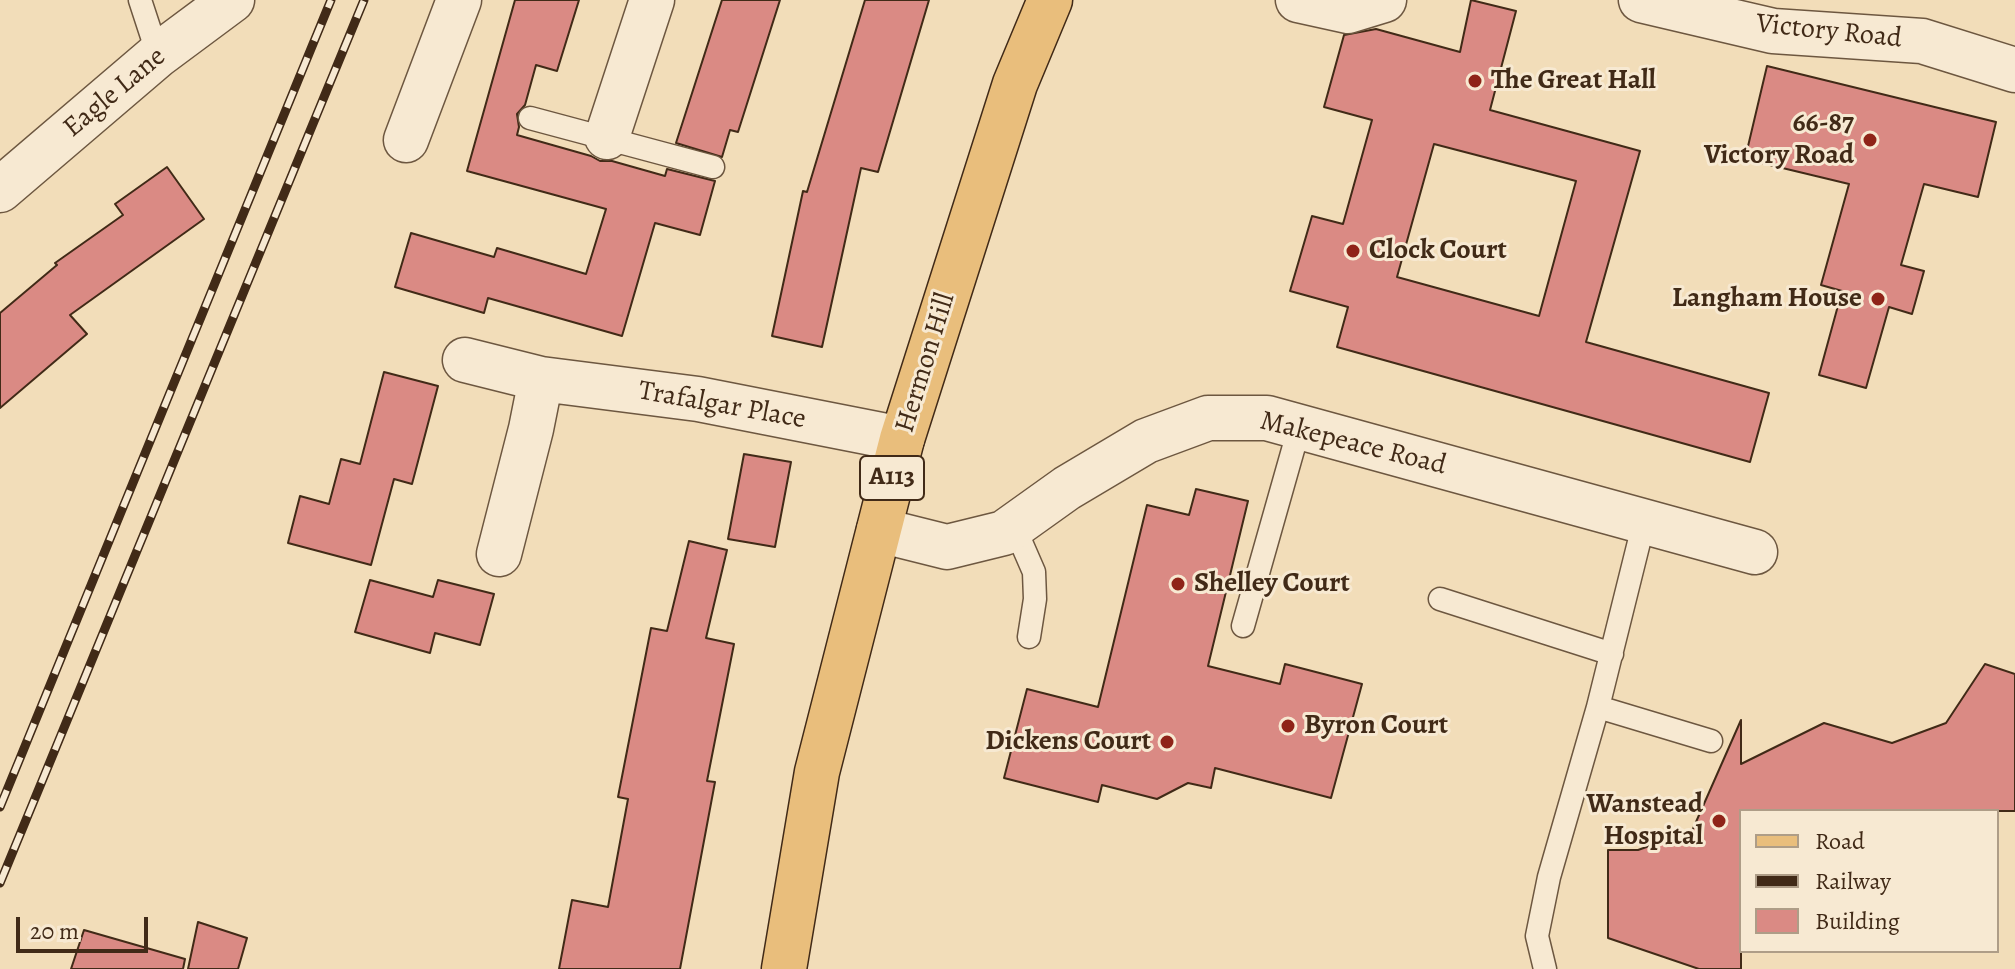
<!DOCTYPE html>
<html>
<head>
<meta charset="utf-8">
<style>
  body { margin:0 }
  #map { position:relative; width:2015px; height:969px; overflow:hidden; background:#f2ddb9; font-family:Alegreya,serif }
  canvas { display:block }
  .legend { position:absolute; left:1739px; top:809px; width:260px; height:144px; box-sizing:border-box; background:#f7e9d2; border:2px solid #ae9d87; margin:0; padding:10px 14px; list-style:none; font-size:24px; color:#412a17 }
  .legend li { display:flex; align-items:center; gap:16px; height:40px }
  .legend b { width:40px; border:2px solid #ae9d87 }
  .scale { position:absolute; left:16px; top:917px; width:132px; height:36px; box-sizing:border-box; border:4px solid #412a17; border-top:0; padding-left:10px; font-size:24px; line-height:28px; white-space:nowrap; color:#412a17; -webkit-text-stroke:6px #f7e9d2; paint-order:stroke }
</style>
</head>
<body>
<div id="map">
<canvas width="2015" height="969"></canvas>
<ul class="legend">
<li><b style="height:10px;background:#e9be7c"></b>Road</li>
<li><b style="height:10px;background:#412a17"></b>Railway</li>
<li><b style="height:22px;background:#da8a84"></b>Building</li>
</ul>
<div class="scale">20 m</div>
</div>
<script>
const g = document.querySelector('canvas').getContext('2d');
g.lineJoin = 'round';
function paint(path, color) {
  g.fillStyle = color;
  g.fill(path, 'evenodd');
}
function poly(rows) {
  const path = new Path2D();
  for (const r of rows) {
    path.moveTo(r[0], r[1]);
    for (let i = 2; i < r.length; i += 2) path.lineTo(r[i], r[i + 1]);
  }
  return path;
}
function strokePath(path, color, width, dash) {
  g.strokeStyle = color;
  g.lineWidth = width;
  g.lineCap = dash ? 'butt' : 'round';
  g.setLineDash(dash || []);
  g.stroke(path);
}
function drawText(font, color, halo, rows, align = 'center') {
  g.font = font + ' Alegreya,serif';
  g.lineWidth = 6;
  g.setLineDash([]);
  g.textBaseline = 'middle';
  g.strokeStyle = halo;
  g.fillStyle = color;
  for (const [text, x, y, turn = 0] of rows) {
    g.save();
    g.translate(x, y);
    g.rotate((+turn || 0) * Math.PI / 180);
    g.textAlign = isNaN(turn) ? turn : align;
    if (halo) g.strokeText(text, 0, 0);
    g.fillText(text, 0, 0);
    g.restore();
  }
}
const building = poly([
  [515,0,579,0,557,71,536,65,525,105,517,114,519,127,517,135,591,156,600,161,612,161,665,176,667,169,715,181,700,235,655,223,622,336,488,298,484,313,395,287,411,233,494,257,497,248,586,274,606,209,467,171,515,0],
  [722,0,780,0,738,132,730,130,722,157,676,143,722,0],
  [865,0,929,0,878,172,861,168,822,347,772,336,803,191,807,192,865,0],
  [1471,0,1516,11,1490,110,1640,151,1586,342,1769,393,1750,462,1337,347,1348,307,1290,291,1312,216,1343,224,1372,120,1324,107,1344,35,1376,29,1460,52,1471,0],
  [1434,144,1576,181,1539,316,1397,277,1434,144],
  [1767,66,1996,122,1978,197,1924,184,1901,265,1924,271,1912,314,1889,307,1866,388,1819,375,1842,291,1821,285,1849,184,1745,159,1767,66],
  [167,167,204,219,70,315,87,334,0,408,0,313,57,265,55,263,123,215,115,204,167,167],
  [384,372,438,386,412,484,394,479,371,565,288,543,300,496,329,504,341,459,360,464,384,372],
  [744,454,791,462,775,547,728,539,744,454],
  [1196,489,1248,501,1208,666,1280,684,1285,664,1362,684,1331,798,1215,768,1211,788,1188,783,1157,799,1102,785,1098,802,1004,778,1027,689,1098,707,1147,505,1189,515,1196,489],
  [689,541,727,550,706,638,734,644,707,781,715,782,680,969,559,969,572,900,608,907,628,799,618,797,651,628,667,631,689,541],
  [370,580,433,597,438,580,494,594,480,645,435,633,430,653,355,632,370,580],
  [1985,664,2015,674,2015,811,1741,811,1741,969,1699,969,1608,938,1608,850,1638,850,1692,831,1741,720,1741,764,1824,723,1892,743,1946,723,1985,664],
  [198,922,247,938,238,969,188,969,198,922],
  [84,930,185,959,183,969,71,969,84,930]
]);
const lane = poly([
  [140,0,158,55],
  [530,118,713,167],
  [1644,522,1598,707,1711,741],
  [1014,526,1034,572,1035,599,1029,637],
  [1440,599,1612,654],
  [1243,626,1300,425],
  [1545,969,1537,936,1549,877,1598,707]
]);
const street = poly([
  [1298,0,1348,11,1384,0],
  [1641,0,1773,31,1922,41,2015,70],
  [607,137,652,0],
  [406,140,459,0],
  [0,190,158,55,232,0],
  [465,360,541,379,698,399,902,439],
  [879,530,947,547,1004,533,1067,488,1146,441,1208,418,1267,418,1755,552],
  [499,554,531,429,541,379]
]);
const primary = poly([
  [784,969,817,772,902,439,1015,84,1050,0]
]);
const rail = poly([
  [0,807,331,0],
  [0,883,364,0]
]);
const markers = [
  [1475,81,8,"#8f2418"],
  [1870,140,8,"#8f2418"],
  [1353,251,8,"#8f2418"],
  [1878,299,8,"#8f2418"],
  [1178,584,8,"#8f2418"],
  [1288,726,8,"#8f2418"],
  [1167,742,8,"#8f2418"],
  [1719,821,8,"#8f2418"]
];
const shields = [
  [892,478,64]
];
const shieldNames = [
  ["A113",892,478]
];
const streetNames = [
  ["Victory Road",1829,32,6],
  ["Eagle Lane",115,93,-40],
  ["Hermon Hill",926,363,-73],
  ["Trafalgar Place",722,406,10],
  ["Makepeace Road",1353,444,14]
];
const poiNames = [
  ["The Great Hall",1491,81],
  ["66-87",1854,124,"right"],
  ["Victory Road",1854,156,"right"],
  ["Clock Court",1369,251],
  ["Langham House",1862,299,"right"],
  ["Shelley Court",1194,584],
  ["Byron Court",1304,726],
  ["Dickens Court",1151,742,"right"],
  ["Wanstead",1703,805,"right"],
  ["Hospital",1703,837,"right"]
];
paint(building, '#da8a84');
strokePath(building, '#412a17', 2);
strokePath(lane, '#6d5740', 25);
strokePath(street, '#6d5740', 47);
strokePath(primary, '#412a17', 47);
strokePath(lane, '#f7e9d2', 22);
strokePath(street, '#f7e9d2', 44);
strokePath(primary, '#e9be7c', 44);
strokePath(rail, '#412a17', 9);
strokePath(rail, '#f7e9d2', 6, [18]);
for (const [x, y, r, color] of markers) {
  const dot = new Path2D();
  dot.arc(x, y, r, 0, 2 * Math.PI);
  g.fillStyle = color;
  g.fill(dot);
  strokePath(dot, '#f7e9d2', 3);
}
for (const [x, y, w] of shields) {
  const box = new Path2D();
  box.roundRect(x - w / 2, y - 22, w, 44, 6);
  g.fillStyle = '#f7e9d2';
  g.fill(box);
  strokePath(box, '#412a17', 2);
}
drawText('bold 26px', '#412a17', null, shieldNames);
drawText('28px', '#412a17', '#f7e9d2', streetNames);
drawText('bold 28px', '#412a17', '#f7e9d2', poiNames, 'left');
</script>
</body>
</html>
